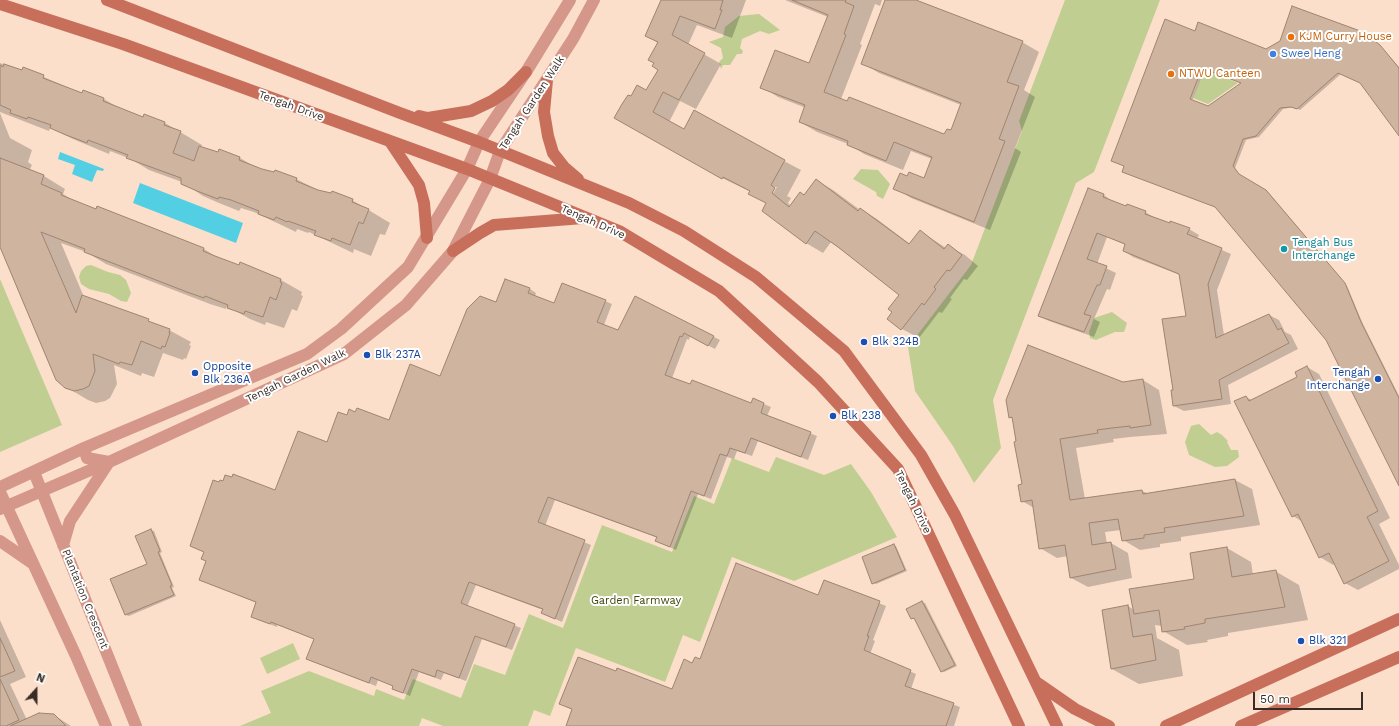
<!DOCTYPE html>
<html>
<head>
<meta charset="utf-8">
<style>
  body { margin:0 }
  #map { position:relative; width:1399px; height:726px; overflow:hidden; background:#fbdfca; font-family:"Work Sans",sans-serif }
  canvas { display:block }
  .north { position:absolute; left:16px; top:670px; width:40px; height:40px; -webkit-text-stroke:3px #fff; paint-order:stroke; rotate:21deg; font-size:11px; font-weight:700; line-height:16px; text-align:center; color:#382d25 }
  .north::after { content:''; display:block; margin:auto; width:14px; height:18px; background:#382d25; clip-path:polygon(50% 0,100% 100%,50% 72%,0 100%) }
  .scale { position:absolute; left:1253px; top:692px; width:110px; height:18px; box-sizing:border-box; border:2px solid #382d25; border-top:0; padding-left:5px; font-size:12px; line-height:14px; white-space:nowrap; color:#382d25; -webkit-text-stroke:3px #fff; paint-order:stroke }
</style>
</head>
<body>
<div id="map">
<canvas width="1399" height="726"></canvas>
<div class="north">N</div>
<div class="scale">50 m</div>
</div>
<script>
const g = document.querySelector('canvas').getContext('2d');
g.lineJoin = 'round';
function paint(path, color) {
  g.fillStyle = color;
  g.fill(path, 'evenodd');
}
function poly(rows) {
  const path = new Path2D();
  for (const r of rows) {
    path.moveTo(r[0], r[1]);
    for (let i = 2; i < r.length; i += 2) path.lineTo(r[i], r[i + 1]);
  }
  return path;
}
function strokePath(path, color, width, dash) {
  g.strokeStyle = color;
  g.lineWidth = width;
  g.lineCap = dash ? 'butt' : 'round';
  g.setLineDash(dash || []);
  g.stroke(path);
}
function drawText(font, color, halo, rows, align = 'center') {
  g.font = font + ' "Work Sans",sans-serif';
  g.lineWidth = 4;
  g.setLineDash([]);
  g.textBaseline = 'middle';
  g.strokeStyle = halo;
  g.fillStyle = color;
  for (const [text, x, y, turn = 0] of rows) {
    g.save();
    g.translate(x, y);
    g.rotate((+turn || 0) * Math.PI / 180);
    g.textAlign = isNaN(turn) ? turn : align;
    if (halo) g.strokeText(text, 0, 0);
    g.fillText(text, 0, 0);
    g.restore();
  }
}
const green = poly([
  [1065,0,1160,0,1094,172,1076,183,993,400,1001,448,974,483,953,446,915,391,908,347,971,265,1022,131,1019,121],
  [759,14,780,30,769,34,760,31,742,39,740,48,743,51,742,54,737,54,730,65,723,65,721,69,719,62,723,58,721,48,709,42,723,37,725,27,739,16],
  [1204,69,1238,83,1208,104,1193,98],
  [861,169,878,170,890,184,883,199,877,196,876,192,853,179],
  [91,265,108,272,120,275,126,280,131,293,127,302,121,301,109,294,89,289,81,284,79,277,81,271,86,266],
  [0,279,62,425,0,452],
  [1112,312,1127,323,1124,332,1115,332,1096,340,1090,338,1089,332,1094,318],
  [1199,424,1211,435,1217,432,1222,435,1228,441,1227,442,1231,450,1238,450,1239,457,1227,466,1215,467,1189,455,1185,442,1191,426],
  [776,457,824,475,851,464,871,492,897,537,794,581,732,557,700,642,683,635,665,682,576,648,550,716,534,710,528,726,443,726,422,718,419,726,240,726,271,713,261,691,309,671,374,696,376,689,404,700,413,679,461,698,474,664,505,675,529,614,563,628,602,525,672,552,694,496,714,504,732,458,769,472],
  [293,643,300,659,267,674,260,658]
]);
const water = poly([
  [60,152,104,169,103,171,97,170,92,182,72,174,75,165,58,159],
  [140,183,243,223,236,243,133,203]
]);
const shadow = poly([
  [662,0,746,0,732,38,697,25,688,45,721,64,696,109,680,101,669,122,684,130,784,161,801,170,787,196,791,198,788,203,791,206,805,196,816,180,833,190,860,210,861,209,877,219,910,244,920,231,946,248,948,246,965,255,978,266,967,280,964,279,950,298,952,299,942,313,939,312,919,338,902,329,901,295,831,242,823,253,806,243,767,203,751,192,722,178,631,98,647,92,659,70,658,43,647,36],
  [774,187,777,187,770,198,769,197],
  [785,0,882,0,880,6,875,4,860,44,862,45,841,99,945,136,951,131,961,105,879,73,862,63,887,0,913,0,1022,42,1039,52,1024,90,1035,97,1015,148,1021,152,990,230,911,198,895,188,908,177,924,179,932,159,911,151,903,170,864,154,848,144,817,132,800,122,806,108,778,97,762,87,810,65,828,17],
  [1195,32,1267,50,1365,34,1382,48,1399,67,1399,133,1361,83,1341,74,1300,110,1294,107,1283,109,1259,137,1246,140,1235,168,1241,177,1268,192,1347,286,1363,324,1399,396,1399,482,1327,340,1217,207,1125,173],
  [1205,68,1242,83,1208,107,1192,101],
  [0,63,22,71,23,68,83,94,84,91,104,99,122,110,143,118,144,115,165,123,202,145,201,148,218,153,219,150,240,158,257,168,296,179,318,190,352,200,390,223,385,235,380,234,371,256,354,249,353,253,309,232,308,233,297,229,296,232,254,212,241,208,239,211,219,203,203,196,182,182,149,170,131,159,110,151,109,154,73,139,59,132,50,128,49,131,0,112],
  [0,113,10,138,32,150,28,162,32,165,29,171,44,176,65,189,63,194,77,203,97,210,98,208,204,249,220,259,239,266,240,263,281,280,302,292,301,295,303,296,297,311,292,309,284,328,266,322,265,325,250,319,232,309,226,307,226,309,210,304,106,264,86,252,61,243,84,297,169,330,191,342,189,345,191,346,186,359,184,358,183,360,163,353,154,377,142,373,141,376,114,365,117,384,110,398,105,401,96,403,88,400,66,387,0,244],
  [1089,189,1104,195,1113,202,1145,212,1155,218,1189,229,1199,235,1197,239,1231,254,1217,290,1224,335,1269,315,1279,320,1285,332,1291,335,1298,349,1228,385,1231,404,1184,411,1174,406,1174,390,1187,316,1180,275,1133,257,1124,251,1126,245,1107,237,1097,264,1116,273,1110,290,1107,289,1094,319,1100,322,1094,337,1049,321,1039,316],
  [506,280,530,289,536,293,535,296,555,304,605,301,612,304,604,325,618,331,635,297,720,340,715,349,690,336,689,340,687,339,672,378,752,404,754,400,771,407,767,416,817,436,808,460,758,441,752,456,737,451,734,459,727,457,711,499,698,494,676,550,656,541,658,538,555,500,545,526,591,545,562,622,542,613,543,610,476,585,467,607,521,628,512,650,482,639,466,681,444,673,441,680,419,672,410,696,393,689,394,686,378,680,376,686,314,662,308,658,315,639,277,625,277,627,259,620,252,616,257,603,200,580,207,561,204,552,191,546,276,491,327,443,347,417,389,422,440,377,497,303],
  [1307,367,1319,374,1390,518,1379,524,1399,565,1399,569,1358,590,1345,583,1335,563,1333,565,1320,557,1303,522,1293,516,1246,397,1252,400,1298,377],
  [1143,380,1159,390,1167,434,1130,437,1113,439,1114,442,1076,448,1085,499,1142,491,1149,494,1235,480,1252,489,1260,525,1181,537,1181,541,1160,544,1160,547,1140,550,1123,540,1121,530,1105,532,1107,544,1111,543,1128,553,1132,578,1088,587,1071,578,1068,556,1057,558,1040,548,1034,508,1022,501,1023,485,1018,461,1013,419,1010,417,1123,383],
  [151,530,154,531,162,552,160,553,174,587,172,588,176,596,129,616,126,615,111,580,148,564],
  [894,545,896,546,907,571,876,584,873,583],
  [1227,548,1251,562,1253,575,1275,571,1299,585,1308,620,1228,633,1228,636,1207,640,1208,642,1187,645,1163,631,1162,626,1155,625,1157,638,1179,650,1183,676,1139,684,1112,669,1128,606,1134,610,1195,580],
  [824,581,886,606,873,640,875,641,870,654,916,674,911,689,960,707,954,726,567,726,573,710,560,704,617,672,673,690,693,664,818,596],
  [922,602,925,603,957,666,944,672,942,671,916,619,912,619,907,609],
  [0,620,26,677,10,684,27,720,47,714,57,717,71,726,0,726]
]);
const building = poly([
  [661,0,723,0,720,10,722,10,715,29,680,16,672,35,705,53,679,100,663,92,653,112,684,129,694,110,785,160,771,185,775,188,772,193,789,207,800,192,804,195,816,179,858,211,860,208,909,244,920,230,944,249,948,244,962,255,950,271,947,270,934,287,936,289,924,305,922,303,901,330,887,319,892,312,888,309,899,295,838,247,815,231,806,244,762,211,766,203,748,194,750,191,723,177,722,179,614,118,622,104,628,95,631,96,637,85,646,90,658,70,652,66,654,63,648,60,658,42,645,36,661,0],
  [792,0,846,0,845,2,854,6,844,34,846,35,824,92,847,101,849,97,944,134,947,129,951,130,961,103,861,64,885,0,916,0,1023,41,1007,82,1019,86,999,139,1005,141,974,222,893,189,900,173,907,176,909,172,924,178,932,157,894,142,886,161,847,145,848,141,799,122,805,105,760,88,775,50,809,63,828,15,792,0],
  [1292,6,1363,32,1380,45,1399,68,1399,136,1360,83,1338,73,1297,109,1291,107,1280,108,1256,136,1243,139,1233,166,1239,174,1266,190,1345,283,1361,322,1399,398,1399,486,1326,340,1215,207,1122,172,1124,166,1111,161,1165,19,1195,31,1198,22,1266,49,1280,41,1292,6],
  [1202,68,1241,83,1208,106,1190,99,1202,68],
  [4,64,22,70,23,67,44,75,43,78,82,93,83,90,104,98,103,101,143,117,144,114,165,122,164,125,181,131,173,153,194,161,199,146,218,152,219,149,240,157,239,160,262,169,274,172,275,170,297,178,296,181,318,190,331,193,332,191,353,199,352,202,369,209,363,224,359,222,350,245,332,238,331,241,314,235,316,231,288,221,287,222,276,217,274,220,258,214,259,211,231,200,219,197,218,199,197,191,181,184,181,178,126,158,128,155,88,140,87,143,66,135,50,128,51,125,28,117,27,119,10,113,11,110,0,105,0,65,3,67,4,64],
  [0,158,44,175,41,184,62,193,61,195,96,209,97,206,204,248,203,251,215,256,239,265,240,262,281,279,280,282,282,283,276,300,270,297,263,317,245,311,244,314,227,308,228,305,205,296,204,298,187,292,84,252,85,249,41,232,76,313,82,295,149,319,148,321,170,329,169,333,170,333,165,347,162,346,161,349,141,341,132,365,120,362,119,364,93,354,95,371,89,386,83,389,74,391,65,388,56,380,0,247,0,158],
  [1088,188,1104,194,1103,197,1126,206,1127,204,1146,211,1145,214,1170,223,1170,221,1190,228,1187,234,1222,248,1208,284,1216,338,1269,314,1278,330,1281,328,1289,343,1219,380,1222,399,1173,406,1171,390,1173,390,1162,319,1186,316,1179,274,1123,251,1125,244,1097,233,1087,259,1107,266,1100,285,1097,285,1084,314,1091,316,1084,332,1038,316,1088,188],
  [505,279,530,288,528,293,554,303,562,283,606,300,597,322,618,330,635,296,714,336,708,346,684,333,682,337,680,336,665,375,690,384,692,380,751,403,753,398,764,403,761,413,811,432,801,457,751,438,745,453,730,448,727,456,720,454,704,496,691,491,670,547,655,541,657,537,548,497,538,522,585,540,555,619,541,613,543,609,469,582,461,603,515,624,506,647,475,636,459,678,437,670,435,677,412,669,403,693,392,689,393,686,371,677,369,683,306,659,314,639,271,622,270,624,251,617,256,602,199,580,206,561,201,559,204,552,190,546,213,480,219,482,220,480,223,481,225,475,232,477,233,474,275,490,298,431,327,442,338,412,347,415,349,409,355,412,357,408,389,420,410,364,440,376,467,309,480,296,496,302,505,279],
  [1028,345,1123,382,1143,379,1151,425,1130,428,1130,426,1112,428,1097,430,1098,433,1060,439,1070,500,1142,490,1143,494,1235,479,1244,516,1164,528,1165,532,1144,535,1144,538,1122,541,1118,519,1089,523,1092,545,1111,542,1116,569,1070,578,1065,545,1039,549,1032,500,1021,502,1018,485,1022,484,1014,442,1016,441,1012,417,1009,418,1006,400,1028,345],
  [1307,366,1378,511,1367,517,1389,561,1344,584,1329,553,1319,558,1298,514,1292,517,1234,401,1246,396,1249,401,1297,377,1295,372,1307,366],
  [151,529,160,551,158,552,172,585,170,586,174,595,125,615,110,579,147,564,135,536,151,529],
  [894,544,905,570,872,584,862,557,894,544],
  [1227,547,1232,577,1276,570,1285,607,1205,619,1205,623,1184,627,1185,629,1162,632,1159,610,1134,614,1129,589,1194,579,1190,553,1227,547],
  [736,563,818,595,824,580,880,601,867,636,869,636,864,650,911,670,905,686,954,703,946,726,566,726,572,709,559,704,578,657,616,671,617,668,672,689,684,659,692,663,695,657,700,659,736,563],
  [922,601,955,665,941,672,914,618,911,619,906,609,922,601],
  [1128,605,1133,637,1152,634,1156,660,1111,669,1102,610,1128,605],
  [0,638,15,671,0,677,0,638],
  [0,679,19,720,6,726,0,726,0,679],
  [39,713,54,714,66,726,10,726,39,713]
]);
const street = poly([
  [84,448,87,458,109,462],
  [34,472,136,726],
  [0,487,84,448,307,354,341,329,408,267,467,169,479,142,526,72,570,0],
  [0,492,76,656,106,726],
  [0,509,109,462,344,354,406,305,453,251,490,179,500,151,573,39,594,0],
  [0,541,32,563],
  [63,545,70,521,109,462]
]);
const secondary = poly([
  [107,0,400,113,479,142,629,203,684,231,756,277,844,351,921,455,955,515,1057,726],
  [0,4,123,44,467,169,619,231,719,291,818,382,898,469,1019,726],
  [547,80,544,112,548,136,553,153,564,167,578,179],
  [419,116,428,118,471,111,492,101,508,90,526,72],
  [391,143,419,185,424,203,427,238],
  [453,251,480,233,494,225,583,218],
  [1036,682,1075,709,1109,726],
  [1166,726,1399,619],
  [1241,726,1399,657]
]);
const markers = [
  [1291,37,4,"#e8710a"],
  [1273,54,4,"#3f7fe0"],
  [1171,74,4,"#e8710a"],
  [1284,249,4,"#0f9aa8"],
  [864,342,4,"#1a4fb4"],
  [367,355,4,"#1a4fb4"],
  [195,373,4,"#1a4fb4"],
  [1378,379,4,"#1a4fb4"],
  [833,416,4,"#1a4fb4"],
  [1301,641,4,"#1a4fb4"]
];
const foodNames = [
  ["KJM Curry House",1299,37],
  ["NTWU Canteen",1179,74]
];
const shopNames = [
  ["Swee Heng",1281,54]
];
const streetNames = [
  ["Tengah Garden Walk",532,103,-57],
  ["Tengah Drive",291,106,20],
  ["Tengah Drive",593,222,24],
  ["Tengah Garden Walk",296,376,-26],
  ["Tengah Drive",913,502,64],
  ["Plantation Crescent",85,599,68]
];
const cultureNames = [
  ["Tengah Bus",1292,243],
  ["Interchange",1292,256]
];
const transitNames = [
  ["Blk 324B",872,342],
  ["Blk 237A",375,355],
  ["Opposite",203,367],
  ["Blk 236A",203,380],
  ["Tengah",1370,373,"right"],
  ["Interchange",1370,386,"right"],
  ["Blk 238",841,416],
  ["Blk 321",1309,641]
];
const parkNames = [
  ["Garden Farmway",636,601]
];
paint(green, '#c0ce92');
paint(water, '#53cfe3');
paint(shadow, '#0003');
paint(building, '#cfb49f');
strokePath(building, '#9e8471', 1);
strokePath(street, '#d5978a', 12);
strokePath(secondary, '#c86f5c', 12);
for (const [x, y, r, color] of markers) {
  const dot = new Path2D();
  dot.arc(x, y, r, 0, 2 * Math.PI);
  g.fillStyle = color;
  g.fill(dot);
  strokePath(dot, '#fff', 1.5);
}
drawText('11px', '#c56008', '#fff', foodNames, 'left');
drawText('11px', '#366cbe', '#fff', shopNames, 'left');
drawText('11px', '#382d25', '#fff', streetNames);
drawText('11px', '#0d838f', '#fff', cultureNames, 'left');
drawText('11px', '#164399', '#fff', transitNames, 'left');
drawText('11px', '#3d4705', '#fff', parkNames);
</script>
</body>
</html>
